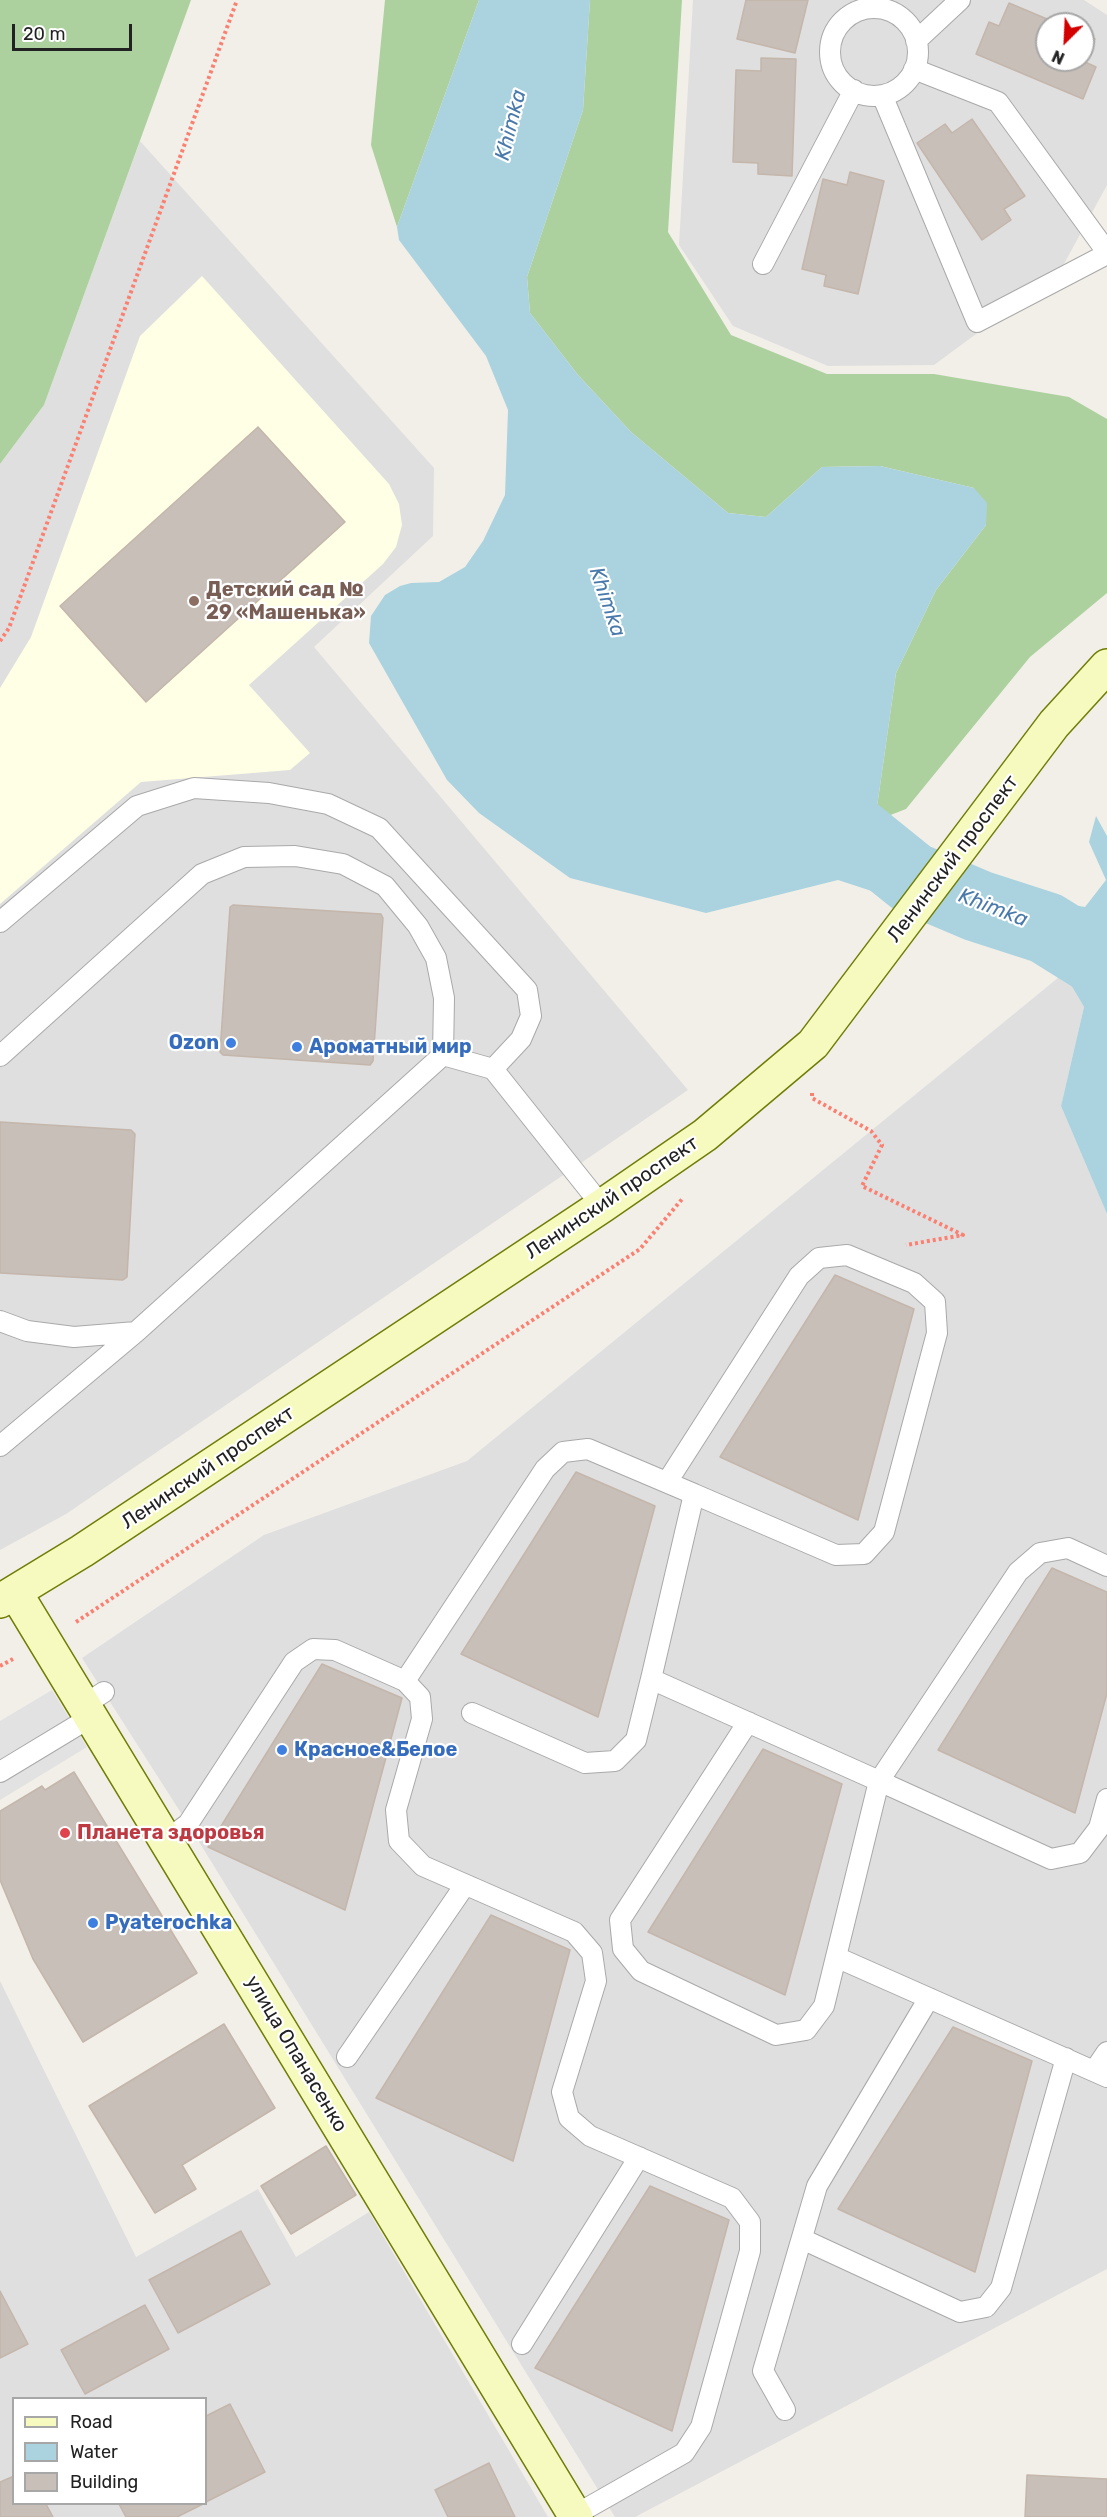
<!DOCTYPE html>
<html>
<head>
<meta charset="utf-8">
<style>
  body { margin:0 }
  #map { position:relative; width:1107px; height:2517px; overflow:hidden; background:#f2efe9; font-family:Rubik,sans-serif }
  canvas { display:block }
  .legend { position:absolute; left:12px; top:2397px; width:195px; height:108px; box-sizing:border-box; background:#fff; border:2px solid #a7a7a7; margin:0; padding:8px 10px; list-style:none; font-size:18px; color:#222 }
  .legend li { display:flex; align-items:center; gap:12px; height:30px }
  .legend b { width:30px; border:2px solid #a7a7a7 }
  .north { position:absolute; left:1035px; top:12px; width:60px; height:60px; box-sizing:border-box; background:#fff; border:2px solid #a7a7a7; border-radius:50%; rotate:204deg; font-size:16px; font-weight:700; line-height:24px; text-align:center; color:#222 }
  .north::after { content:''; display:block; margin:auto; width:21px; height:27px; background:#d40000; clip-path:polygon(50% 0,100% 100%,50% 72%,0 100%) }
  .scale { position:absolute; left:12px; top:24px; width:120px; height:27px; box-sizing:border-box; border:3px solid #222; border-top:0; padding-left:8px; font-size:18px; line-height:21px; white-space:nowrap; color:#222; -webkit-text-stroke:4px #fff; paint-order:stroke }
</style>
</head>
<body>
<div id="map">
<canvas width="1107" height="2517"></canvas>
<ul class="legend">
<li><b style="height:8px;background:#f7fabf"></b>Road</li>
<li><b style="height:16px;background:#aad3df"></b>Water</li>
<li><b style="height:16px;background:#c7bfb8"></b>Building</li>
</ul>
<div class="north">N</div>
<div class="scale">20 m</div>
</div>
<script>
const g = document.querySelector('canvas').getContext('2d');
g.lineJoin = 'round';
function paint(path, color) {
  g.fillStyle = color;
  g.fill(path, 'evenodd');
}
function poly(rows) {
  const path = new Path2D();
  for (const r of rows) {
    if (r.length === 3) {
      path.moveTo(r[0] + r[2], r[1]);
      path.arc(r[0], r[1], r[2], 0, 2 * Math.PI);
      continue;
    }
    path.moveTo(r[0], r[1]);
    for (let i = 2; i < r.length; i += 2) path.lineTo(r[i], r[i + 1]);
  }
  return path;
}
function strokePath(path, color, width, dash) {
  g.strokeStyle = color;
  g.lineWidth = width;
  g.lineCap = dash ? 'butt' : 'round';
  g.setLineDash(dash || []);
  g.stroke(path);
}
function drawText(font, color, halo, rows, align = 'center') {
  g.font = font + ' Rubik,sans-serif';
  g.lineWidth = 4.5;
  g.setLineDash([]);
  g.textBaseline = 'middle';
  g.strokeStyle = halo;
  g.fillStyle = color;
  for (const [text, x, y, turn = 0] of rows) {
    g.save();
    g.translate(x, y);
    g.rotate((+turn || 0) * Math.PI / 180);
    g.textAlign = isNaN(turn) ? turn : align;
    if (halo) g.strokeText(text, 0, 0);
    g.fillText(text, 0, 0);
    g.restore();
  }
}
const residential = poly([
  [693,0,1084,0,1107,15,1107,185,1059,273,934,365,828,366,733,326,679,245],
  [1047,24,1083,24,1083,60,1047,60],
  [140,141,434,468,433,536,314,647,688,1090,66,1514,0,1550,0,464,44,405],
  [1064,973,1084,1007,1061,1106,1107,1214,1107,2269,635,2517,615,2517,188,1824,82,1658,264,1535,467,1461],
  [0,1981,136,2257,258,2189,296,2257,369,2212,548,2517,0,2517],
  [14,2398,206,2398,206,2504,14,2504]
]);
const education = poly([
  [202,276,389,484,399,504,402,525,396,547,383,564,249,685,310,753,290,770,141,782,0,904,0,688,31,637,140,336]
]);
const forest = poly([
  [0,0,191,0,44,405,0,464],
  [385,0,479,0,397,227,371,145],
  [590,0,682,0,668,232,731,335,827,374,934,374,1069,397,1107,419,1107,593,1030,657,906,809,875,821,896,673,936,590,986,525,974,488,880,466,822,467,766,517,728,513,631,432,578,375,530,313,527,277,583,110]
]);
const parking = poly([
  [52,1690,87,1747,0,1800,0,1721]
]);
const water = poly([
  [479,0,590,0,583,110,527,277,530,313,578,375,631,432,728,513,766,517,822,467,880,466,974,488,987,503,986,525,936,590,896,673,875,821,929,857,896,899,838,880,706,913,570,878,479,813,447,780,369,643,371,616,385,595,400,586,411,583,439,582,465,567,483,541,505,495,508,410,486,356,399,240,397,227],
  [1096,816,1107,836,1107,1214,1061,1106,1084,1007,1064,973,959,926,991,891,1085,907,1106,880,1089,842]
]);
const river = poly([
  [835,816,912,878,978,906,1046,928,1107,966]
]);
const building = poly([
  [746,0,808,0,795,53,737,39,746,0],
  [1009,3,1059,24,1047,24,1047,60,1083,60,1083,34,1095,39,1085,62,1096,67,1083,99,976,54,989,22,999,26,1009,3],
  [761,58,796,59,792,176,758,174,758,163,733,162,736,70,761,71,761,58],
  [972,119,1025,196,1004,209,1011,220,982,240,917,143,945,124,952,133,972,119],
  [850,172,884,181,858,294,824,286,826,275,802,269,823,179,847,185,850,172],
  [258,427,345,522,146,702,60,606,258,427],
  [233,905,381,914,383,918,373,1061,370,1065,223,1055,220,1052,230,907,233,905],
  [0,1122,131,1130,135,1134,127,1277,123,1280,0,1273,0,1122],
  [835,1275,914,1309,858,1520,720,1457,835,1275],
  [576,1472,655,1506,598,1717,461,1654,576,1472],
  [1052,1568,1107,1592,1107,1693,1075,1813,938,1750,1052,1568],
  [322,1664,402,1698,345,1910,208,1847,322,1664],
  [763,1749,842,1784,785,1995,648,1932,763,1749],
  [74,1772,197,1973,83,2042,33,1959,0,1880,0,1811,42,1786,45,1790,74,1772],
  [491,1915,570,1950,513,2161,376,2098,491,1915],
  [224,2024,275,2108,182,2165,196,2189,155,2213,89,2106,224,2024],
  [953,2027,1032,2061,975,2272,838,2209,953,2027],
  [326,2146,356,2195,291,2234,261,2186,326,2146],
  [650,2186,729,2220,672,2431,535,2368,650,2186],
  [241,2231,270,2284,178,2333,149,2280,241,2231],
  [0,2291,28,2344,0,2358,0,2291],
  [145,2305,169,2349,85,2394,61,2350,145,2305],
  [230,2404,265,2472,206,2502,206,2416,230,2404],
  [489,2463,515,2517,448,2517,435,2490,489,2463],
  [1027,2475,1107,2479,1107,2517,1025,2517,1027,2475],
  [14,2476,14,2504,46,2504,53,2517,0,2517,0,2482,14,2476],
  [119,2504,203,2504,177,2517,126,2517,119,2504]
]);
const path = poly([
  [0,641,9,628,237,0],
  [812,1093,812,1098,871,1131,882,1145,862,1186,963,1235,906,1245],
  [76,1622,640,1249,683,1198],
  [0,1666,13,1659]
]);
const lane = poly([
  [874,52,44],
  [916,41,960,0],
  [914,69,998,102,1107,252],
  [882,95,977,322,1107,254],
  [763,264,854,90],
  [0,922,137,806,194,788,269,793,328,804,379,828,527,990,531,1016,521,1039,493,1069],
  [443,1055,493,1069,602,1206],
  [0,1056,202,874,244,857,295,856,343,864,385,886,418,926,436,958,444,998,443,1055,136,1332,0,1446],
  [0,1321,27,1331,74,1337,136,1332],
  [667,1482,799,1276,819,1258,847,1255,914,1283,935,1302,937,1333,884,1532,864,1554,836,1555,694,1494],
  [1107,1566,1068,1548,1040,1553,1018,1572,879,1781,1051,1859,1080,1853,1099,1828,1107,1799],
  [405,1681,545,1469,563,1452,588,1449,694,1494,651,1679,879,1781,824,2006,806,2030,776,2035,641,1971,623,1949,620,1920,748,1722],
  [84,1705,104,1692],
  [472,1713,585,1763,615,1761,636,1740,651,1679],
  [0,1772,91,1717],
  [166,1840,188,1824,294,1662,313,1649,335,1650,405,1681,420,1697,422,1719,396,1810,399,1841,423,1866,574,1932,592,1953,596,1981,562,2092,569,2118,590,2136,732,2198,750,2222,750,2251,701,2427,684,2453,575,2515],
  [836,1957,1107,2077],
  [347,2057,465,1885],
  [1094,2071,1107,2052],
  [802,2239,960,2312,986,2307,1001,2288,1066,2058],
  [522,2344,639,2157],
  [785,2410,763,2371,817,2186,929,1998]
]);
const secondary = poly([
  [15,1592,576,2517],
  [0,1601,82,1551,602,1206,705,1135,813,1044,1054,724,1107,666]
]);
const markers = [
  [194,601,6,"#8d6e63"],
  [231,1043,6,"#3f7fe0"],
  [297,1047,6,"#3f7fe0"],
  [282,1750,6,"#3f7fe0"],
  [65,1833,6,"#e0444e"],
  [93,1923,6,"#3f7fe0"]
];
const educationNames = [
  ["Детский сад №",206,590],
  ["29 «Машенька»",206,613]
];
const streetNames = [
  ["Ленинский проспект",953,859,-53],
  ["Ленинский проспект",612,1198,-34],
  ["Ленинский проспект",208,1468,-34],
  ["улица Опанасенко",296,2054,59]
];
const shopNames = [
  ["Ozon",219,1043,"right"],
  ["Ароматный мир",309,1047],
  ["Красное&Белое",294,1750],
  ["Pyaterochka",105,1923]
];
const healthNames = [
  ["Планета здоровья",77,1833]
];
const waterNames = [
  ["Khimka",511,125,-76],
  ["Khimka",607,602,71],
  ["Khimka",993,908,21]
];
paint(residential, '#e0dfdf');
paint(education, '#ffffe5');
paint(forest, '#add19e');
paint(parking, '#e2e2e2');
paint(water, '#aad3df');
strokePath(river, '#aad3df', 72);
paint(building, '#c7bfb8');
strokePath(building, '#c4b6ab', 1.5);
strokePath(lane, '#a9a9a9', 22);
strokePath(secondary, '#707d05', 36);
strokePath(path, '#fa8072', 4, [3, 3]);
strokePath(lane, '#fff', 20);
strokePath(secondary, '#f7fabf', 33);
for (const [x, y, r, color] of markers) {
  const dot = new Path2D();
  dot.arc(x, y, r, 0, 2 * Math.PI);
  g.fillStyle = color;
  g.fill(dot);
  strokePath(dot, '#fff', 2);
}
drawText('bold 20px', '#785e54', '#fff', educationNames, 'left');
drawText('20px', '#222', '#fff', streetNames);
drawText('bold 20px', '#366cbe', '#fff', shopNames, 'left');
drawText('bold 20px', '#be3a42', '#fff', healthNames, 'left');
drawText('italic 21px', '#4a7aab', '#fff', waterNames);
</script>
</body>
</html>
